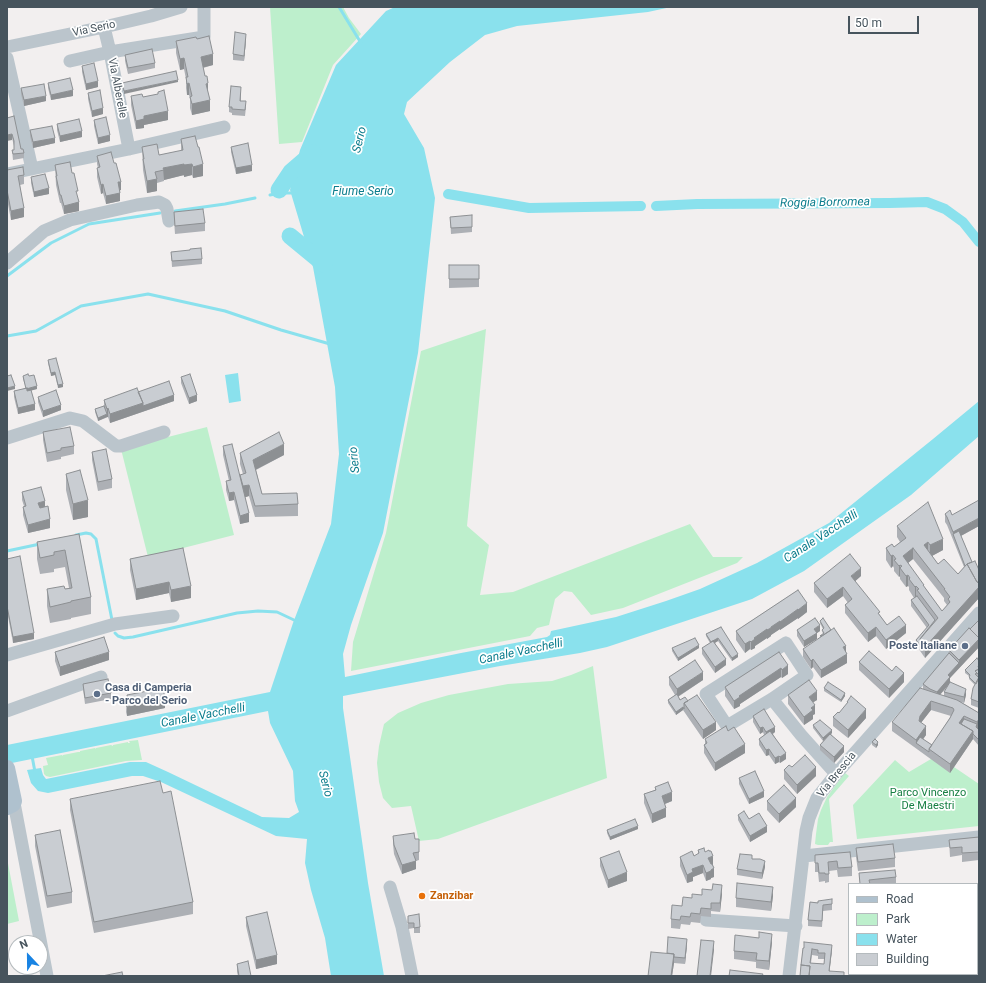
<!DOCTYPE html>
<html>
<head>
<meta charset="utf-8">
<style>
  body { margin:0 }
  #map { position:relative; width:986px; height:983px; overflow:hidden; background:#f2efef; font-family:Roboto,sans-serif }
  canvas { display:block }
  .frame { position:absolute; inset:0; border:8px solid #47545d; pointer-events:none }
  .legend { position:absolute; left:848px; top:883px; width:130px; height:92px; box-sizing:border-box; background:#fff; border:1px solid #b5bbbe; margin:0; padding:5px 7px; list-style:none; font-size:12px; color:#47545d }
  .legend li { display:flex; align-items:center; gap:8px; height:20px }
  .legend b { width:20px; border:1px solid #b5bbbe }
  .north { position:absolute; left:8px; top:935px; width:40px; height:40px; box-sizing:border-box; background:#fff; border:1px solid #b5bbbe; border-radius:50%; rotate:338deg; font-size:11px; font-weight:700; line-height:16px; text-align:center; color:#47545d }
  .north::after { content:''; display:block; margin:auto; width:14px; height:18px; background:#1883e3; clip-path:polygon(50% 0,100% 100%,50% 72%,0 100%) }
  .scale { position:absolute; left:848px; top:16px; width:71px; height:18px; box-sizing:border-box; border:2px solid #47545d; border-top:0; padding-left:5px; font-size:12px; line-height:14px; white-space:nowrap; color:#47545d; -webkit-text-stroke:3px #fff; paint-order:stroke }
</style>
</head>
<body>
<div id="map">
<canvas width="986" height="983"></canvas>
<div class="frame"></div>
<ul class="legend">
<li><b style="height:5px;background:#afc1ce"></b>Road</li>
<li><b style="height:11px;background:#bdefcc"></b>Park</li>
<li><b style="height:11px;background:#8ae1ed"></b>Water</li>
<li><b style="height:11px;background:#c9cdd2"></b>Building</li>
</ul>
<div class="north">N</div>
<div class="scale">50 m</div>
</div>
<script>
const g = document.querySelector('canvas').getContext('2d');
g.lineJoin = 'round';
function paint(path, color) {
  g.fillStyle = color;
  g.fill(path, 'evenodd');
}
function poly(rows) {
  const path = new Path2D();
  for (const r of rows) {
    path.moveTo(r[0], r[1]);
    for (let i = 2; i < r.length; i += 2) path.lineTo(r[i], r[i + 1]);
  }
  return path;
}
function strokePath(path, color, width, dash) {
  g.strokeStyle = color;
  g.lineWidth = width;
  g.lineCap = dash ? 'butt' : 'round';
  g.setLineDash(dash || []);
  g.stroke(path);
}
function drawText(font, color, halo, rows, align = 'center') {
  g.font = font + ' Roboto,sans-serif';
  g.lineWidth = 3.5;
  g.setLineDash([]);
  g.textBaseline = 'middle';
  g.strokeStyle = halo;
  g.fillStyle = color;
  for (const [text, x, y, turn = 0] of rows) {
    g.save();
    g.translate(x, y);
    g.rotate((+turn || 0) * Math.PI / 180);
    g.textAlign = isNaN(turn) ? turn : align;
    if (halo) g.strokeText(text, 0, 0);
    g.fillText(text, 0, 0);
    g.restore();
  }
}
const green = poly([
  [270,7,343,7,349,18,361,34,333,65,302,142,279,144],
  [486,329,467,526,489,545,480,595,513,592,690,524,713,557,743,557,737,563,623,608,591,615,572,592,564,591,555,599,549,625,537,628,530,636,351,671,353,642,386,533,421,351],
  [207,427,234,535,148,557,121,449],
  [593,666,607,778,438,839,419,841,411,806,392,808,383,798,379,782,377,763,379,746,384,724,398,713,421,703,449,695,508,684,552,681,571,675],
  [138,740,142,760,126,761,50,777,46,776,44,774,43,766,48,765,46,758,62,755,63,756,63,755,78,752,80,752,80,751,95,748,96,749,96,748,111,745,113,746,113,745,128,742,128,743,130,743,129,741],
  [931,759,954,767,979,784,979,826,857,839,853,805,895,760,909,772],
  [845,773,849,776,829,799,833,842,830,842,828,845,818,845,815,844,816,834,818,819,821,810,827,797,835,786],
  [7,858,19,921,7,924]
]);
const water = poly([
  [395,7,671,7,648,12,517,26,485,35,450,62,407,102,404,114,424,148,435,198,418,353,383,533,351,625,343,654,345,677,461,653,547,637,550,635,551,631,616,617,666,601,700,589,757,563,829,523,933,439,979,401,979,436,911,495,804,571,752,599,607,647,580,653,500,666,343,696,343,708,368,883,384,976,331,976,325,938,311,890,305,863,307,839,276,836,161,782,143,776,132,776,48,793,38,791,31,783,27,770,41,768,43,775,46,779,130,762,146,762,168,772,262,817,289,818,299,812,295,801,293,771,270,723,268,711,7,764,7,745,270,692,293,623,331,524,339,454,335,387,313,267,290,190,300,150,336,65,386,11],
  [238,373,241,401,229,403,225,375]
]);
const stream = poly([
  [339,7,361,43],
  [270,195,281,193,294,193],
  [175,211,225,204,255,198],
  [7,276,51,243,89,224,160,213],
  [7,336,36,331,81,306,148,294,225,311,281,330,330,344],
  [76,535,86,533,91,534,96,539,112,620],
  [7,551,40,544],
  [115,633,118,636,124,638,133,637,237,613,258,611,277,612,294,620],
  [32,756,35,772]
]);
const canal = poly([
  [448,194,529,208,641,206],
  [656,206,697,204,890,203,927,202,945,209,963,222,979,242]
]);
const river = poly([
  [279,190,291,172,313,153],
  [290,236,324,264]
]);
const minor = poly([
  [104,27,110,52,129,149],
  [7,47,104,27,151,16,181,7],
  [7,58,32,169],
  [70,61,110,52,204,37,204,7],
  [7,174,129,149,224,127],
  [7,263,44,231,70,220,137,205,159,202,165,205,167,209,169,221],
  [7,438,70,418,83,421,116,446,121,446,164,432],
  [786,643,807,675,772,699,727,726,706,694,786,643],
  [7,655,115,624,173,616],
  [772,699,801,735,836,774],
  [7,711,101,677],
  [13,804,15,808,47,976],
  [804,856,979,837],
  [390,887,402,927,412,976],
  [706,920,796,926],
  [789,976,806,831,809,818,817,798,836,774,979,613]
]);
const major = poly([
  [7,768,14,801,13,804,7,807]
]);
const wall = poly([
  [197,39,213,65,203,68,208,93,210,111,192,115,190,108,190,99,189,95,187,95,186,88,186,79,184,69,180,70,176,53,176,41],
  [246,40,244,61,233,60,233,54],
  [125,55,155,63,155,68,128,74,125,61],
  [82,66,98,87,86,90,82,72],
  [48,83,73,96,51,100,48,88],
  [21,88,46,101,24,106,21,94],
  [158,92,168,120,144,125,144,128,136,129,131,105,131,96,143,97,158,94],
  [241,92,241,101,246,107,245,116,232,115,232,113,229,112,229,107],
  [88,93,103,114,92,117,88,99],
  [7,118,21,149,24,153,24,158,13,160,12,150,14,150,14,146],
  [94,120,110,141,98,144,94,126],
  [57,124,82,137,60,142,57,130],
  [30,130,55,143,33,148,30,136],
  [181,139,203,176,193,178,192,175,184,177,184,175,164,180,164,181,157,183,157,191,147,193,143,170,142,147,159,155,181,151],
  [231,147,252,171,236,174,231,152],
  [97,156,121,190,120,190,120,201,106,204,103,193,101,194,97,177,97,168,98,168,97,164],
  [55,165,78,199,79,211,64,214,61,203,60,203,56,185],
  [7,170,24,175,24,184,20,185,24,217,11,220,7,199],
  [31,177,49,194,34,197,31,183],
  [174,212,205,223,205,231,175,234,174,220],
  [450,217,472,227,472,232,451,234],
  [171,252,202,259,202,264,172,267],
  [449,265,479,265,479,287,449,288],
  [48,360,63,387,58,388,55,375,51,376,48,363],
  [23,376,29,376,37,389,31,390,35,410,18,414,14,397,14,391,26,388,23,379],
  [181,377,197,401,189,404,181,383],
  [138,392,174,401,110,423,108,417,98,421,95,412,95,409,104,406,104,400],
  [38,397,61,410,43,417,38,402],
  [43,432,74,446,74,454,61,457,61,459,47,462,43,440],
  [223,446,240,478,240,475,243,474,240,464,240,453,284,455,256,470,262,494,298,504,298,516,255,517,249,496,245,497,249,522,240,524,234,500,229,501,226,490,226,481,229,481,223,455],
  [92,452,112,479,112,488,98,491,92,460],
  [66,474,88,517,73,520,66,490],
  [22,492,45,507,50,528,28,533,23,515,23,507,24,506,22,500],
  [945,514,952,515,979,526,961,536,972,562,979,570,979,598,925,658,916,645,916,640,927,628,911,606,911,600,914,598,909,590,909,587,908,586,906,587,900,579,900,576,899,577,894,571,894,568,893,566,891,568,886,560,886,548,894,547,900,542,897,537,897,526,943,550,932,556,938,564,958,574,964,567,947,525,945,522],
  [913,559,944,598,944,601,947,605,942,611,924,587,908,563],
  [79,534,91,597,91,614,71,618,71,619,50,623,47,606,47,589,65,589,69,588,65,567,54,569,54,572,40,574,37,559,37,542],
  [183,548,191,598,171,602,169,593,136,600,130,570,130,559],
  [7,559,34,639,13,643,7,611],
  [861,576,855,581,887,625,906,633,886,649,876,636,868,642,845,613,845,605,848,603,843,596,827,608,814,592,814,583],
  [798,590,807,612,798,619,798,618,780,630,780,629,771,635,771,636,767,639,767,638,755,646,755,648,751,650,750,649,745,653,736,640,736,631],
  [979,620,979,647,950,678,950,682,966,695,964,703,961,702,979,713,978,729,979,730,979,746,973,739,950,773,892,731,892,722,923,689,923,684,949,653,949,650],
  [947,687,944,692,944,696,940,695],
  [931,710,951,716,932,745,923,739,926,735,921,723],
  [820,621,831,630,846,652,847,663,821,678,813,667,811,669,803,657,803,649,820,638,820,636,823,634,822,630,823,629,820,623],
  [721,627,738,657,732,661,718,641,715,643,726,665,715,673,702,654,702,648,710,643,706,636,706,634],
  [797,630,820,631,817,633,817,639,804,647,797,636],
  [672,648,699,648,678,661,672,651],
  [55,652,109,660,60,676,55,661],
  [779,652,788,674,782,678,781,677,740,704,740,706,734,709,725,696,725,687],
  [979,661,979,708,971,705,971,699,975,685,969,679,969,676,965,673,965,670],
  [859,662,904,682,889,698,859,670],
  [669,677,703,680,678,697,680,700,688,701,716,730,703,739,683,710,676,715,668,703,668,700,675,695,669,685],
  [83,684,111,693,111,699,85,704,83,689],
  [824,688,845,696,841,702,824,691],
  [127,695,165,708,127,716,126,712],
  [788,695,817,700,813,702,815,714,813,715,813,719,804,725,788,704],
  [847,702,866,718,848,738,833,726,833,717,839,713,847,704],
  [753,716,775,732,773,734,786,759,780,763,779,762,775,764,769,755,766,756,759,745,759,739,764,735,763,732,760,734,753,722],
  [813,725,832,733,831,734,844,752,834,763,820,750,820,745,826,738,823,741,813,728],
  [728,731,745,753,715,771,704,753,704,745,705,744,705,739],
  [872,742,878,745,876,748,872,745],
  [784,770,816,776,797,794,784,779],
  [739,778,764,797,749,804,739,784],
  [655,787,672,801,665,804,666,817,652,823,644,803,644,794,655,790],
  [163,793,193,902,193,914,94,933,70,810,70,799],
  [767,801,796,807,779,823,767,810],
  [738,815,749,819,767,832,750,842,738,820],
  [638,829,610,840,607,833,607,830],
  [35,835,72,892,72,903,47,908,35,846],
  [393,836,415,839,419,839,419,860,416,861,416,869,402,874,394,854,393,844],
  [979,837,979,860,962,862,962,855,950,857,949,840],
  [856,848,895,858,895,867,858,871,856,857],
  [698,850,705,852,713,865,714,877,711,878,711,879,706,881,703,873,693,877,693,881,687,883,680,866,680,857,694,856,698,854],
  [850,852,852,867,852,876,838,877,837,870,829,871,829,882,825,883,825,881,819,882,818,872,815,872,815,855],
  [600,858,627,881,608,888,600,866],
  [752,859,765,867,762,879,737,875,737,869],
  [859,873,896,877,896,883,888,884,860,884],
  [722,894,720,912,711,911,711,917,701,916,700,923,691,922,690,925,681,924,680,929,671,928,671,919,682,906,692,898,702,895],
  [773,896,771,911,736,907,736,898],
  [810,902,832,904,832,910,823,911,822,927,808,926,808,920],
  [408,916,420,927,420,933,414,933,414,928,408,929],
  [246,917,277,964,256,969,246,926],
  [759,938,772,942,769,970,756,968,756,962,734,959,734,951],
  [687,945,685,964,674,963,672,976,648,976,667,953],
  [803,948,832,950,829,971,844,976,800,976],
  [812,955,818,956,818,959,825,959,824,964,811,963],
  [237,964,251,976,238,976,237,972]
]);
const shadedWall = poly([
  [246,34,246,40,244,61,244,56],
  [213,54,213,65,201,68,201,57],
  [184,58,184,69,180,70,180,59],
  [178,80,178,82,124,94,124,91],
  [98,81,98,87,86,90,86,84],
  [189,83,189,95,187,95,187,84],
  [208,83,208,95,206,84],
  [73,90,73,96,51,100,51,95],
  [46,96,46,101,24,106,24,100],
  [210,100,210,111,192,115,192,104],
  [103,108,103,114,92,117,92,111],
  [168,111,168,120,144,125,144,128,136,129,136,121,144,116],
  [82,131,82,137,60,142,60,136],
  [12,134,12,140,7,141,7,135],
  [110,135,110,141,98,144,98,138],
  [55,138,55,143,33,148,33,142],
  [184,164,184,175,164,180,163,168],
  [192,164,192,175,184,177,184,165],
  [203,164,203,176,193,178,193,167],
  [252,165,252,171,236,174,236,168],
  [157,179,157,191,147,193,147,181],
  [118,182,121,182,121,190,118,191],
  [103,184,103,193,101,194,101,185],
  [49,188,49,194,34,197,34,192],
  [120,193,120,201,106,204,106,196],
  [79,202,79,211,64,214,64,206],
  [24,208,24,217,11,220,11,211],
  [55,372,55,375,51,376,51,373],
  [63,384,63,387,58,388,58,385],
  [15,386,15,389,7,391,7,388],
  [37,386,37,389,26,392,26,389],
  [174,395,174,401,110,423,110,414,143,403],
  [197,395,197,401,189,404,189,398],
  [35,404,35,410,18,414,18,408],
  [61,405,61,410,43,417,43,411],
  [108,408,108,417,107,417,107,409],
  [107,414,107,417,98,421,98,418],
  [284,444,284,455,253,471,253,460],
  [249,485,249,496,243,498,243,486],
  [234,492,234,500,229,501,229,493],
  [88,500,88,517,73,520,73,504],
  [45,501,45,509,38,511,38,503],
  [249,513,249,522,240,524,240,516],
  [979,518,979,526,955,539,953,534,953,540,953,532],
  [50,519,50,528,28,533,28,525],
  [943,539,943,550,930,557,930,545],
  [928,542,928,554,924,545],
  [913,548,913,559,903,567,903,556],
  [893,555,893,566,891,568,891,556],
  [900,565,900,576,899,577,899,566],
  [861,568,861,576,851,585,851,576],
  [908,575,908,586,906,587,906,576],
  [169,582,169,593,136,600,136,589],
  [191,586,191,598,171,602,171,590],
  [916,586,916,597,915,599,915,587],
  [843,587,843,596,827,608,827,599],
  [979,587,979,598,925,658,925,647],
  [807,603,807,612,798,619,798,610],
  [798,609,798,618,780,630,780,622],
  [780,621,780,629,771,635,771,636,767,639,767,630,771,627],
  [820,625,820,631,817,633,817,639,804,647,804,641,814,629],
  [906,625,906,633,886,649,886,640],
  [876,627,876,636,868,642,868,633],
  [767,629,767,638,755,646,755,648,751,650,751,642,754,638],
  [34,633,34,639,13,643,13,637],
  [718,638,718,641,711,645,711,642],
  [979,639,979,647,950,678,950,683,937,698,937,692,948,675,959,663,959,660],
  [750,641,750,649,745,653,745,644],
  [699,645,699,648,678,661,678,658],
  [846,646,846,654,843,647],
  [109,652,109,660,60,676,60,667],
  [738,654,738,657,732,661,732,658],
  [847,654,847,663,821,678,821,670],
  [726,659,726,665,715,673,715,667],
  [813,659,813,667,811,669,811,661],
  [788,665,788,674,782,678,782,670],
  [781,668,781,677,740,704,740,706,734,709,734,701,739,696],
  [703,672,703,680,677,697,677,689],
  [904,673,904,682,889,698,889,689],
  [966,689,966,695,964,703,964,697],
  [817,691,817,700,809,705,809,697],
  [845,693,845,696,841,702,841,700],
  [165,699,165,708,127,716,127,707],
  [931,701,931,710,920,724,919,721,920,716],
  [815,705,815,714,813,715,813,719,804,725,804,717,811,708],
  [683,707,683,710,676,715,676,712],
  [866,709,866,718,848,738,848,730],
  [964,716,964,724,959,726,959,723],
  [979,719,979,727,976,733,976,727,977,724,977,722],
  [716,722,716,730,703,739,703,730],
  [926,726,926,735,919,745,916,743,916,740],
  [763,727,763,732,760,734,760,728],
  [775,727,775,732,766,738,766,732],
  [832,730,832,733,823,741,823,738],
  [973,731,973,739,950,773,950,764],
  [878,742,878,745,876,748,876,745],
  [745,744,745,753,715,771,715,763],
  [844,746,844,752,834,763,834,757],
  [769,749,769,755,766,756,766,750],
  [786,753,786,759,780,763,780,757],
  [779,756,779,762,775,764,775,758],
  [816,767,816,776,797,794,797,785],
  [764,791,764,797,749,804,749,799],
  [672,792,672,801,662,805,662,796],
  [796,798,796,807,779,823,779,814],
  [666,808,666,817,652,823,652,814],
  [638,826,638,829,610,840,610,837],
  [767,826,767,832,750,842,750,836],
  [713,856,713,865,708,867,708,858],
  [416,861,416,869,402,874,402,865],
  [765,861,765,867,762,879,762,873],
  [703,865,703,873,693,877,693,881,687,883,687,875,692,869],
  [714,868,714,877,711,878,711,879,706,881,706,873],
  [627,872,627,881,608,888,608,880],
  [722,885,722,894,720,912,720,903],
  [773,887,773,896,771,911,771,902],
  [772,934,772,942,769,970,769,961],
  [687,939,687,945,685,964,685,958],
  [714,941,714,950,711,976,710,976],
  [832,945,832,950,829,976,829,971],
  [674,954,674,963,672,976,671,976],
  [277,955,277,964,256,969,256,960]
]);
const building = poly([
  [235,32,246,34,244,56,233,54,235,32],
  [209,36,213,54,201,57,205,76,207,76,208,83,206,84,210,100,192,104,190,97,192,96,189,83,187,84,186,77,188,77,184,58,180,59,176,41,196,37,197,39,209,36],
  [152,49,155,63,128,68,125,55,152,49],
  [94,63,98,81,86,84,82,66,94,63],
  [176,71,178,80,124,91,122,83,176,71],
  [70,78,73,90,51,95,48,83,70,78],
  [44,84,46,96,24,100,21,88,44,84],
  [231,86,241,87,240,101,246,101,245,110,232,109,232,107,229,107,231,86],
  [100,90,103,108,92,111,88,93,100,90],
  [164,90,168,111,144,116,144,119,136,121,131,96,142,94,143,97,158,94,158,92,164,90],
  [14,116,21,149,23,149,24,153,13,154,12,150,14,150,14,141,12,134,7,135,7,118,14,116],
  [106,117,110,135,98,138,94,120,106,117],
  [79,119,82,131,60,136,57,124,79,119],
  [52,126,55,138,33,142,30,130,52,126],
  [195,136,198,147,199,147,203,164,193,167,192,164,184,165,184,164,163,168,164,170,155,172,157,179,147,181,143,159,144,159,142,147,157,144,159,155,183,150,181,139,195,136],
  [248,143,252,165,236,168,231,147,248,143],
  [111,152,114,163,116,163,121,182,118,182,120,193,106,196,103,184,101,185,97,168,100,167,97,156,111,152],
  [70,162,72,173,74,173,78,191,76,191,79,202,64,206,61,195,60,195,56,176,57,176,55,165,70,162],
  [23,167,24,175,18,176,24,208,11,211,7,190,7,170,23,167],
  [45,174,49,188,34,192,31,177,45,174],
  [203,209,205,223,175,226,174,212,203,209],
  [472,215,472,227,451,228,450,217,472,215],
  [201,248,202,259,172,261,171,252,190,250,190,249,201,248],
  [449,265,479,265,479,279,449,279,449,265],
  [56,358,63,384,58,385,55,372,51,373,48,360,56,358],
  [28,374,29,376,34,375,37,386,26,389,23,376,28,374],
  [190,374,197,395,189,398,181,377,190,374],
  [11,375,15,386,7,388,7,376,11,375],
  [169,381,174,395,143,406,143,403,138,392,169,381],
  [27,388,27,391,31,390,35,404,18,408,14,391,27,388],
  [137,388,143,403,110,414,108,408,107,409,104,400,137,388],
  [56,390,61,405,43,411,38,397,56,390],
  [104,406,107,414,98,418,95,409,104,406],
  [70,427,74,446,61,448,61,450,47,453,43,432,70,427],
  [279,432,284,444,253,460,262,494,297,493,298,504,255,506,249,485,243,486,240,475,246,473,240,453,279,432],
  [232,444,249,513,240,516,234,492,229,493,226,481,231,480,223,446,232,444],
  [106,449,112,479,98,482,92,452,106,449],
  [80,470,88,500,73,504,66,474,80,470],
  [41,487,45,501,38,503,40,508,48,506,50,519,28,525,23,507,26,506,22,492,41,487],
  [979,500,979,518,953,532,947,517,945,514,950,510,952,515,979,500],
  [928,502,943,539,930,545,928,542,924,545,938,564,944,559,958,574,967,564,977,582,979,583,979,587,925,647,920,639,938,618,917,590,919,589,916,586,915,587,909,579,910,578,908,575,906,576,900,568,902,566,900,565,899,566,894,560,896,559,893,555,891,556,886,548,892,544,894,547,906,538,897,526,928,502],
  [913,548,945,589,944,589,950,597,948,599,950,602,942,611,923,585,924,585,903,556,913,548],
  [959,531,972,562,967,564,965,566,953,534,959,531],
  [79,534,91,597,71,601,71,602,50,607,47,589,64,586,65,589,72,588,65,550,54,552,54,555,40,558,37,542,79,534],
  [183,548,191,586,171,590,169,582,136,589,130,559,183,548],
  [850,554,861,568,851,576,880,612,878,613,887,625,899,616,906,625,886,640,876,627,868,633,845,605,852,599,843,587,827,599,814,583,850,554],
  [20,556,34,633,13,637,7,606,7,559,20,556],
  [975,561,979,570,979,583,977,582,967,564,975,561],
  [798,590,807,603,798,610,798,609,780,622,780,621,771,627,771,628,767,630,767,629,754,638,755,639,751,642,750,641,745,644,736,631,798,590],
  [917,596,935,620,920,639,920,645,916,640,929,625,911,600,917,596],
  [815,618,820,625,814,629,817,633,804,641,797,630,815,618],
  [823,618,831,630,823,635,820,636,824,633,822,630,824,628,820,621,823,618],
  [979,620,979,638,970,629,979,620],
  [721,627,738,654,732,658,718,638,711,642,706,634,721,627],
  [834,628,846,646,843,647,847,654,821,670,813,659,811,661,803,649,834,628],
  [969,628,979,638,979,639,959,660,949,650,969,628],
  [104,637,109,652,60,667,55,652,104,637],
  [695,638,699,645,678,658,672,648,695,638],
  [713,641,726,659,715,667,702,648,713,641],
  [869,651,892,671,896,666,904,673,889,689,859,662,869,651],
  [779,652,788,665,782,670,781,668,739,696,740,697,734,701,725,687,779,652],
  [949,653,959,663,948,675,950,677,937,692,930,689,923,684,949,653],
  [977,658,979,661,979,665,978,666,979,669,975,671,977,673,975,674,979,678,976,684,969,677,970,675,965,670,977,658],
  [695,660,703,672,677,689,669,677,695,660],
  [979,669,979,675,975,671,979,669],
  [979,677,979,702,971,699,973,688,979,677],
  [108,679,111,693,85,698,83,684,108,679],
  [809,680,817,691,809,697,815,705,811,708,813,710,804,717,788,695,809,680],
  [828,682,845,693,841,700,824,688,828,682],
  [950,682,966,689,964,697,944,692,950,682],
  [163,688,165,699,127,707,126,704,128,703,127,695,163,688],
  [920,688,957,700,979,713,979,719,977,722,964,716,959,723,973,731,950,764,929,749,950,718,954,710,953,708,931,701,920,716,919,721,926,726,916,740,892,722,920,688],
  [677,694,680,700,685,697,688,701,684,703,684,709,683,707,676,712,668,700,677,694],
  [697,695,716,722,703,730,684,703,697,695],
  [851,696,866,709,848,730,833,717,838,712,839,713,848,702,847,702,851,696],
  [764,709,775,727,766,732,763,727,760,728,753,716,764,709],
  [964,719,977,724,976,727,979,730,979,740,973,734,973,731,961,724,964,719],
  [820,720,832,730,823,738,813,725,820,720],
  [726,726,728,731,734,727,745,744,715,763,704,745,707,743,705,739,726,726],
  [770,731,786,753,780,757,779,756,775,758,769,749,766,750,759,739,770,731],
  [830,734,844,746,834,757,820,745,830,734],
  [920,737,932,745,929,749,929,752,916,743,920,737],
  [875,739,878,742,876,745,872,742,875,739],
  [805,755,816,767,797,785,784,770,789,765,792,767,805,755],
  [755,771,764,791,749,799,739,778,755,771],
  [160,781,163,793,171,791,193,902,94,922,70,799,160,781],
  [668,782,672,792,662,796,666,808,652,814,644,794,656,790,655,787,668,782],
  [784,785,796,798,779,814,767,801,784,785],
  [744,811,749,819,759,813,767,826,750,836,738,815,744,811],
  [635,819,638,826,610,837,607,830,635,819],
  [60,830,72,892,47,896,35,835,60,830],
  [414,833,415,839,419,839,419,852,413,853,416,861,402,865,394,845,393,836,414,833],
  [979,837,979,852,962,853,962,847,950,848,949,840,979,837],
  [893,844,895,858,858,862,856,848,893,844],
  [704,848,705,852,709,850,709,851,711,851,713,856,708,858,711,864,712,864,714,868,711,870,711,871,706,873,703,865,692,869,693,872,687,875,680,857,692,851,694,856,699,853,698,850,704,848],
  [619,851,627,872,608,880,600,858,619,851],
  [850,852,852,867,838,868,837,861,828,862,829,874,825,874,825,873,819,873,818,863,815,863,815,855,850,852],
  [740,854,752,855,752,859,760,859,765,861,762,873,737,869,740,854],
  [895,870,896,877,869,880,870,884,860,884,859,873,895,870],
  [737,883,773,887,771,902,736,898,737,883],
  [713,884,722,885,720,903,711,903,711,909,701,908,700,914,691,913,690,917,681,916,680,920,671,919,672,905,682,906,683,897,692,898,692,894,702,895,702,889,712,890,713,884],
  [832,899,832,904,823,905,822,921,808,920,810,902,818,903,818,901,832,899],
  [267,912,277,955,256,960,246,917,267,912],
  [419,914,420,927,414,928,414,923,408,923,408,916,419,914],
  [759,932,772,934,769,961,756,960,757,953,734,951,735,935,759,938,759,932],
  [668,937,687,939,685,958,674,957,674,954,667,953,668,937],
  [701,940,714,941,710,976,697,976,701,940],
  [804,942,832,945,829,971,844,972,844,976,809,976,810,966,801,965,803,948,804,948,804,942],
  [812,949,818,950,818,953,825,953,824,964,810,963,812,949],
  [651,952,674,954,671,976,648,976,651,952],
  [248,961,251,976,239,976,237,964,248,961],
  [801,965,810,966,809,976,800,976,801,965],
  [730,970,763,974,762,976,729,976,730,970],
  [122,972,123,976,102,976,122,972]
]);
const markers = [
  [965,646,4,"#5c6f8a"],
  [97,694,4,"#5c6f8a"],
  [422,896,4,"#e8710a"]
];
const streetNames = [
  ["Via Serio",94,29,-12],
  ["Via Alberelle",117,88,79],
  ["Via Brescia",837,775,-51]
];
const serviceNames = [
  ["Poste Italiane",957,646],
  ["Casa di Camperia",105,688,"left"],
  ["- Parco del Serio",105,701,"left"]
];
const parkNames = [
  ["Parco Vincenzo",928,793],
  ["De Maestri",928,806]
];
const foodNames = [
  ["Zanzibar",430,896]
];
const waterNames = [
  ["Serio",360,140,-76],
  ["Fiume Serio",363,192],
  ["Roggia Borromea",825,203,-1],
  ["Serio",355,460,-96],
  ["Canale Vacchelli",821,537,-33],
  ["Canale Vacchelli",521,652,-12],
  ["Canale Vacchelli",203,716,-11],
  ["Serio",325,784,75]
];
paint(green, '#bdefcc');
paint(water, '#8ae1ed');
strokePath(stream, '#8ae1ed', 3);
strokePath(canal, '#8ae1ed', 10);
strokePath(river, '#8ae1ed', 17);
strokePath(minor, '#bbc5cc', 13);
strokePath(major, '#afc1ce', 16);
paint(wall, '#adb0b5');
paint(shadedWall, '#8d9093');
paint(building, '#c9cdd2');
strokePath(building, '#8d9093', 1);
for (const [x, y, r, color] of markers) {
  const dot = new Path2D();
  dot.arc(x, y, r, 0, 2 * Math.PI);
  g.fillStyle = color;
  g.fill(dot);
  strokePath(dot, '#fff', 1.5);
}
drawText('11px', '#47545d', '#fff', streetNames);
drawText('bold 11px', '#4e5e75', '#fff', serviceNames, 'right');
drawText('11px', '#167f42', '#fff', parkNames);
drawText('bold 11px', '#c56008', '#fff', foodNames, 'left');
drawText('italic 12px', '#0c7d8d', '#fff', waterNames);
</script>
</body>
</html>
